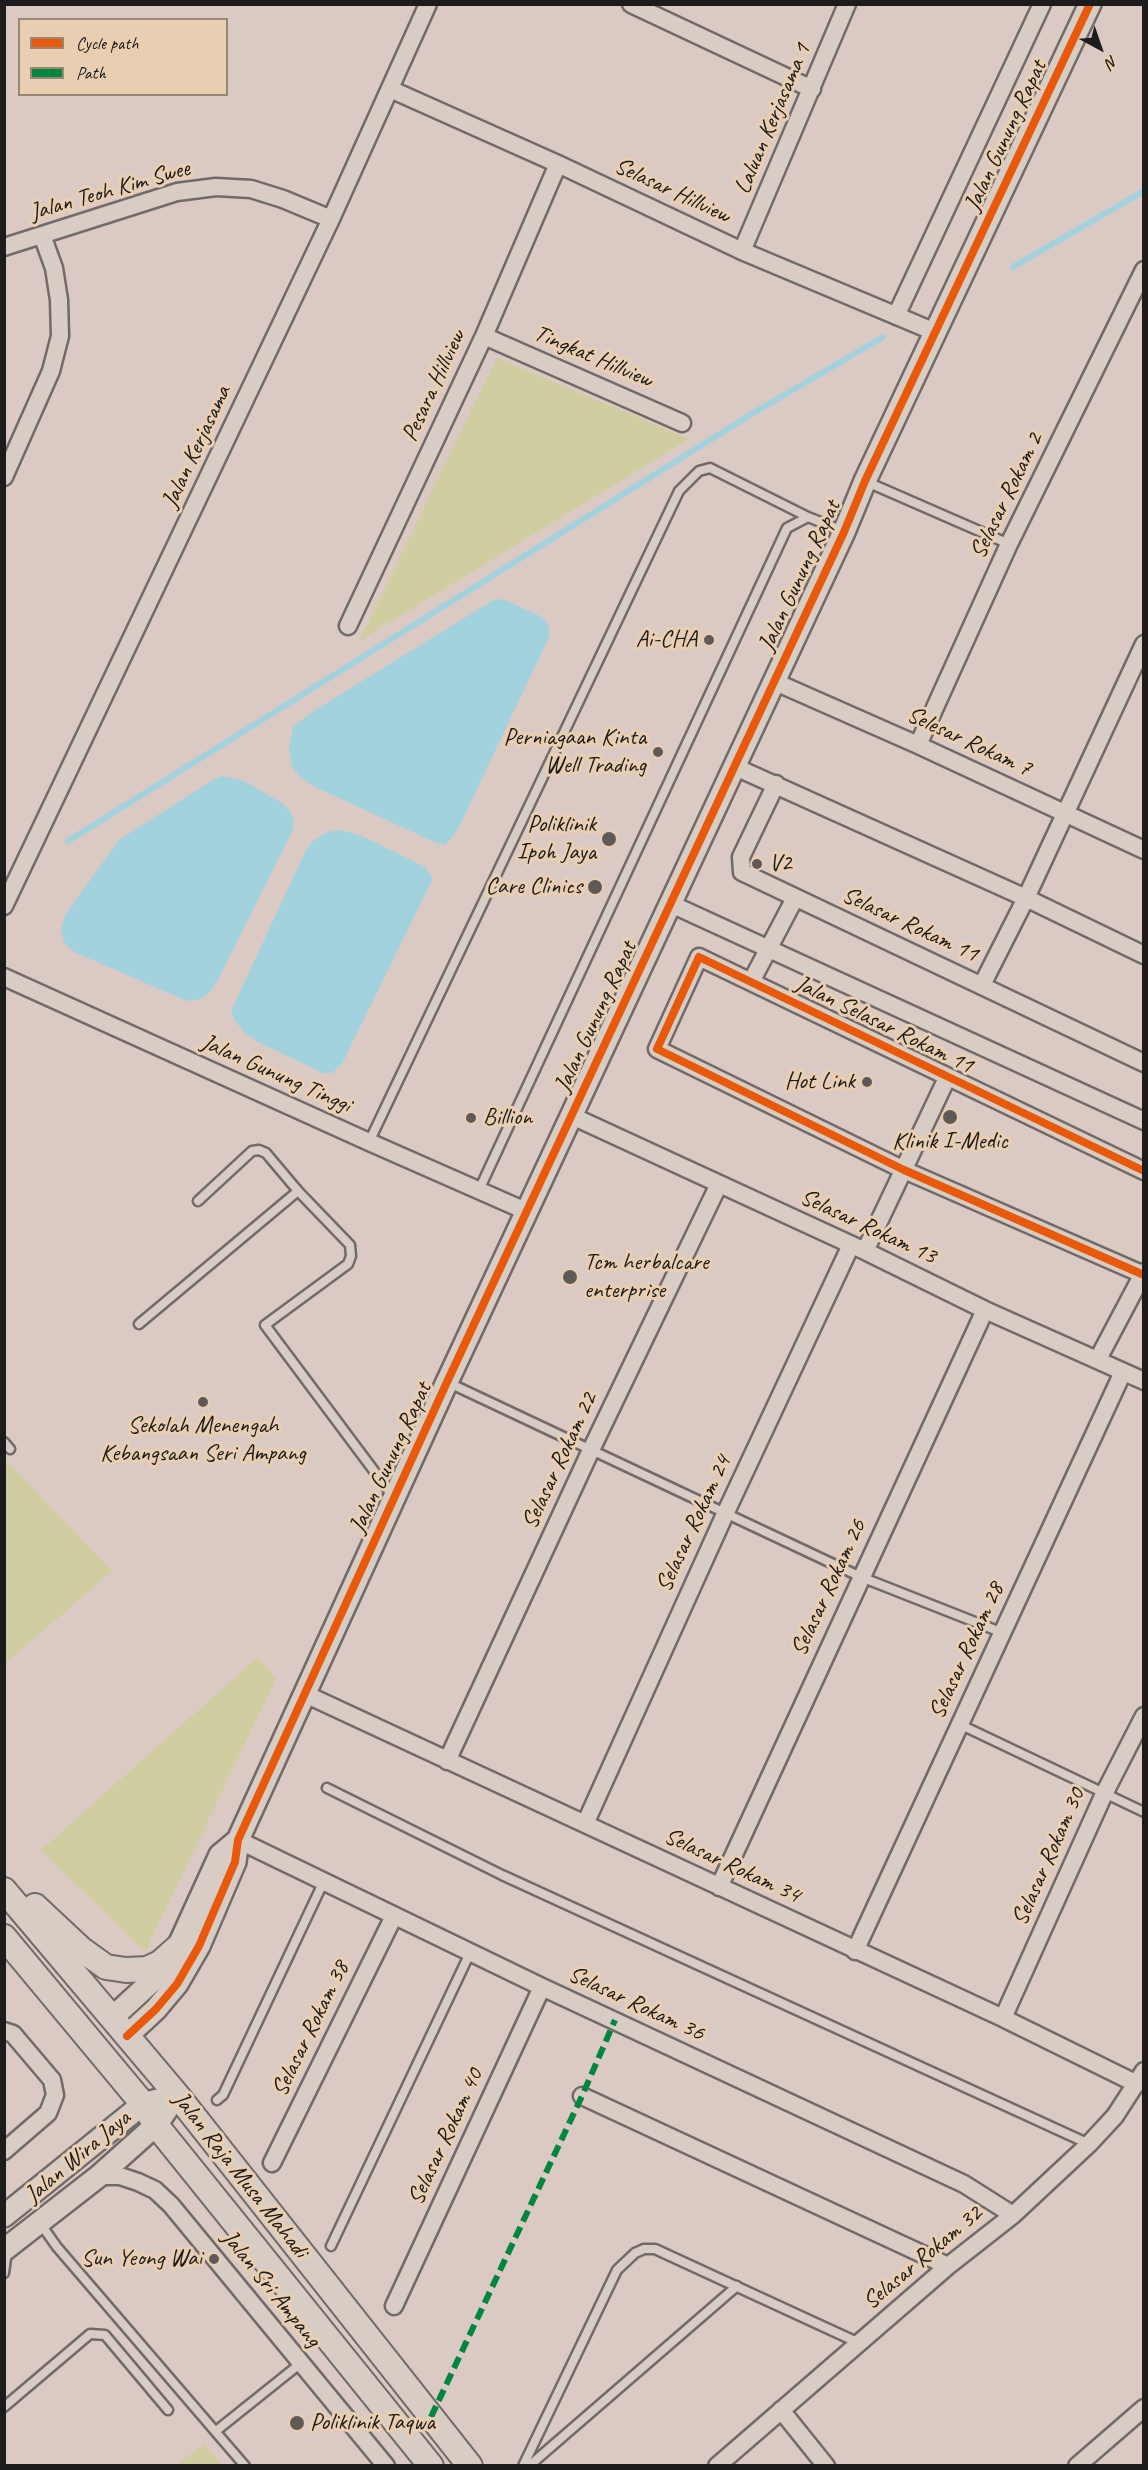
<!DOCTYPE html>
<html>
<head>
<meta charset="utf-8">
<style>
  body { margin:0 }
  #map { position:relative; width:1148px; height:2470px; overflow:hidden; background:#dbc9c4; font-family:Caveat,sans-serif }
  canvas { display:block }
  .frame { position:absolute; inset:0; border:6px solid #1c1c1c; pointer-events:none }
  .legend { position:absolute; left:18px; top:18px; width:210px; height:78px; box-sizing:border-box; background:#eaceb1; border:2px solid #988775; margin:0; padding:8px 10px; list-style:none; font-size:18px; color:#1c1c1c }
  .legend li { display:flex; align-items:center; gap:12px; height:30px }
  .legend b { width:30px; border:2px solid #988775 }
  .north { position:absolute; left:1070px; top:18px; width:60px; height:60px; -webkit-text-stroke:4px #eaceb1; paint-order:stroke; rotate:140deg; font-size:16px; font-weight:700; line-height:24px; text-align:center; color:#1c1c1c }
  .north::after { content:''; display:block; margin:auto; width:21px; height:27px; background:#1c1c1c; clip-path:polygon(50% 0,100% 100%,50% 72%,0 100%) }
</style>
</head>
<body>
<div id="map">
<canvas width="1148" height="2470"></canvas>
<div class="frame"></div>
<ul class="legend">
<li><b style="height:8px;background:#e8590c"></b>Cycle path</li>
<li><b style="height:8px;background:#00873e"></b>Path</li>
</ul>
<div class="north">N</div>
</div>
<script>
const g = document.querySelector('canvas').getContext('2d');
g.lineJoin = 'round';
function paint(path, color) {
  g.fillStyle = color;
  g.fill(path, 'evenodd');
}
function poly(rows) {
  const path = new Path2D();
  for (const r of rows) {
    path.moveTo(r[0], r[1]);
    for (let i = 2; i < r.length; i += 2) path.lineTo(r[i], r[i + 1]);
  }
  return path;
}
function strokePath(path, color, width, dash) {
  g.strokeStyle = color;
  g.lineWidth = width;
  g.lineCap = dash ? 'butt' : 'round';
  g.setLineDash(dash || []);
  g.stroke(path);
}
function drawText(font, color, halo, rows, align = 'center') {
  g.font = font + ' Caveat,sans-serif';
  g.lineWidth = 6;
  g.setLineDash([]);
  g.textBaseline = 'middle';
  g.strokeStyle = halo;
  g.fillStyle = color;
  for (const [text, x, y, turn = 0] of rows) {
    g.save();
    g.translate(x, y);
    g.rotate((+turn || 0) * Math.PI / 180);
    g.textAlign = isNaN(turn) ? turn : align;
    if (halo) g.strokeText(text, 0, 0);
    g.fillText(text, 0, 0);
    g.restore();
  }
}
const green = poly([
  [497,358,689,439,359,641],
  [5,1459,112,1571,5,1664,4,1664],
  [258,1657,276,1679,145,1952,41,1850],
  [204,2443,222,2465,177,2465]
]);
const water = poly([
  [495,599,505,600,542,617,548,624,550,635,460,825,451,839,445,845,434,842,313,786,300,777,292,766,289,747,293,727,312,712],
  [222,776,244,781,282,803,290,811,294,821,293,830,220,976,211,991,201,999,187,1001,74,952,64,942,61,929,65,915,119,840,211,781],
  [341,830,362,836,425,867,433,878,342,1064,332,1073,323,1073,256,1041,245,1033,236,1022,231,1011,306,850,313,841,327,832]
]);
const stream = poly([
  [1013,267,1144,191],
  [68,841,750,415,883,337]
]);
const service = poly([
  [867,482,1009,544],
  [369,1142,679,491,699,471,710,468,808,517],
  [479,1190,787,528,808,517,843,531],
  [198,1201,252,1151,259,1150,266,1153,298,1191,350,1245,351,1256,348,1264,265,1325,392,1495],
  [139,1324,298,1191],
  [447,1382,861,1577,1003,1633],
  [4,1442,10,1449],
  [959,1724,1144,1812],
  [327,1788,502,1875,1089,2144],
  [217,2100,223,2095,323,1883],
  [40,2223,57,2247,245,2466],
  [331,2246,470,1953],
  [4,2273,7,2251],
  [4,2407,90,2334,105,2335,168,2410],
  [216,2431,301,2363],
  [523,2466,617,2270,635,2253,644,2249,655,2249,859,2343],
  [529,2466,737,2286]
]);
const minor = poly([
  [631,4,812,89],
  [390,89,558,164,742,251,935,332],
  [4,247,177,192,216,187,251,189,283,199,331,219],
  [742,251,847,4],
  [896,316,1042,4],
  [484,336,682,423],
  [4,477,51,371,60,336,59,300,54,268,42,235],
  [348,626,484,336,558,164],
  [773,681,918,745,1144,850],
  [918,745,1009,544,1144,270],
  [733,766,1026,898,1144,955],
  [776,784,741,857,742,872,1144,1063],
  [671,904,1144,1121],
  [4,906,331,219,428,4],
  [4,977,369,1142,528,1212],
  [751,982,795,898],
  [982,985,1026,898,1144,644],
  [572,1116,865,1251,985,1310,1144,1381],
  [1144,1171,699,957,657,1049,904,1170,1144,1275],
  [865,1251,947,1078],
  [1098,1359,1144,1272],
  [305,1694,1003,2018,1137,2084],
  [447,1761,591,1450,719,1184],
  [585,1824,726,1512,851,1245],
  [238,1840,542,1987,964,2184,1013,2215],
  [719,1887,985,1310],
  [855,1951,1123,1372],
  [1003,2018,1104,1794,1144,1716],
  [4,2031,13,2034,52,2080,55,2095,48,2113,4,2151],
  [582,2096,948,2266],
  [272,2163,394,1916],
  [99,2176,120,2176,138,2182,155,2190,171,2205,386,2466],
  [394,2306,542,1987],
  [781,2410,826,2466],
  [717,2466,948,2266,1013,2215,1089,2144,1115,2116,1144,2071],
  [1077,2466,1144,2408]
]);
const tertiary = poly([
  [112,2018,163,1971,178,1947,220,1855,238,1840],
  [127,2036,156,2009,177,1984,199,1946,235,1862,238,1840,447,1382,844,532,865,481,1090,4],
  [4,2216,143,2104,158,2100],
  [4,2250,99,2176,156,2125,177,2095]
]);
const secondary = poly([
  [4,1890,177,2095,470,2466],
  [35,1906,81,1949,106,1967,126,1970,147,1969,160,1963,178,1947],
  [4,1937,143,2104,156,2125,431,2466]
]);
const quiet = poly([
  [431,2417,582,2096,615,2020]
]);
const cycleway = poly([
  [1144,1171,699,957,657,1049,904,1170,1144,1275],
  [127,2036,156,2009,177,1984,199,1946,235,1862,238,1840,447,1382,844,532,865,481,1090,4]
]);
const markers = [
  [709,640,6,"#5f5957"],
  [658,752,6,"#5f5957"],
  [609,839,8,"#5f5957"],
  [757,864,6,"#5f5957"],
  [595,887,8,"#5f5957"],
  [867,1082,6,"#5f5957"],
  [950,1117,8,"#5f5957"],
  [471,1118,6,"#5f5957"],
  [570,1277,8,"#5f5957"],
  [203,1402,6,"#5f5957"],
  [214,2259,6,"#5f5957"],
  [297,2423,8,"#5f5957"]
];
const streetNames = [
  ["Laluan Kerjasama 1",773,119,-67],
  ["Jalan Gunung Rapat",1006,136,-65],
  ["Jalan Teoh Kim Swee",110,191,-16],
  ["Selasar Hillview",672,191,25],
  ["Tingkat Hillview",593,357,23],
  ["Pesara Hillview",434,386,-65],
  ["Jalan Kerjasama",197,447,-65],
  ["Selasar Rokam 2",1007,496,-64],
  ["Jalan Gunung Rapat",800,576,-65],
  ["Selesar Rokam 7",969,742,25],
  ["Selasar Rokam 11",910,925,25],
  ["Jalan Gunung Rapat",596,1017,-65],
  ["Jalan Selasar Rokam 11",884,1025,26],
  ["Jalan Gunung Tinggi",276,1074,24],
  ["Selasar Rokam 13",868,1227,25],
  ["Jalan Gunung Rapat",391,1458,-65],
  ["Selasar Rokam 22",560,1461,-65],
  ["Selasar Rokam 24",694,1524,-65],
  ["Selasar Rokam 26",829,1588,-65],
  ["Selasar Rokam 28",967,1651,-65],
  ["Selasar Rokam 30",1049,1857,-66],
  ["Selasar Rokam 34",732,1866,25],
  ["Selasar Rokam 36",636,2004,25],
  ["Selasar Rokam 38",311,2029,-64],
  ["Selasar Rokam 40",446,2137,-65],
  ["Jalan Wira Jaya",78,2157,-40],
  ["Jalan Raja Musa Mahadi",240,2175,52],
  ["Selasar Rokam 32",923,2258,-40],
  ["Jalan Sri Ampang",271,2289,51]
];
const poiNames = [
  ["Ai-CHA",697,640],
  ["Perniagaan Kinta",646,738],
  ["Well Trading",646,766],
  ["Poliklinik",596,825],
  ["Ipoh Jaya",596,853],
  ["V2",769,864,"left"],
  ["Care Clinics",582,887],
  ["Hot Link",855,1082],
  ["Billion",483,1118,"left"],
  ["Klinik I-Medic",950,1142,"center"],
  ["Tcm herbalcare",584,1263,"left"],
  ["enterprise",584,1291,"left"],
  ["Sekolah Menengah",203,1426,"center"],
  ["Kebangsaan Seri Ampang",203,1454,"center"],
  ["Sun Yeong Wai",202,2259],
  ["Poliklinik Taqwa",310,2423,"left"]
];
paint(green, '#d0cea1');
paint(water, '#a2d2dd');
strokePath(stream, '#a2d2dd', 6);
strokePath(service, '#726a68', 13);
strokePath(minor, '#726a68', 21);
strokePath(tertiary, '#726a68', 26);
strokePath(secondary, '#726a68', 28);
strokePath(service, '#d8cdc4', 8);
strokePath(minor, '#d8cdc4', 16);
strokePath(tertiary, '#d8cdc4', 21);
strokePath(secondary, '#d8cdc4', 24);
strokePath(quiet, '#00873e', 6, [12, 6]);
strokePath(cycleway, '#e8590c', 8);
for (const [x, y, r, color] of markers) {
  const dot = new Path2D();
  dot.arc(x, y, r, 0, 2 * Math.PI);
  g.fillStyle = color;
  g.fill(dot);
  strokePath(dot, '#eaceb1', 2);
}
drawText('24px', '#1c1c1c', '#eaceb1', streetNames);
drawText('24px', '#1c1c1c', '#eaceb1', poiNames, 'right');
</script>
</body>
</html>
